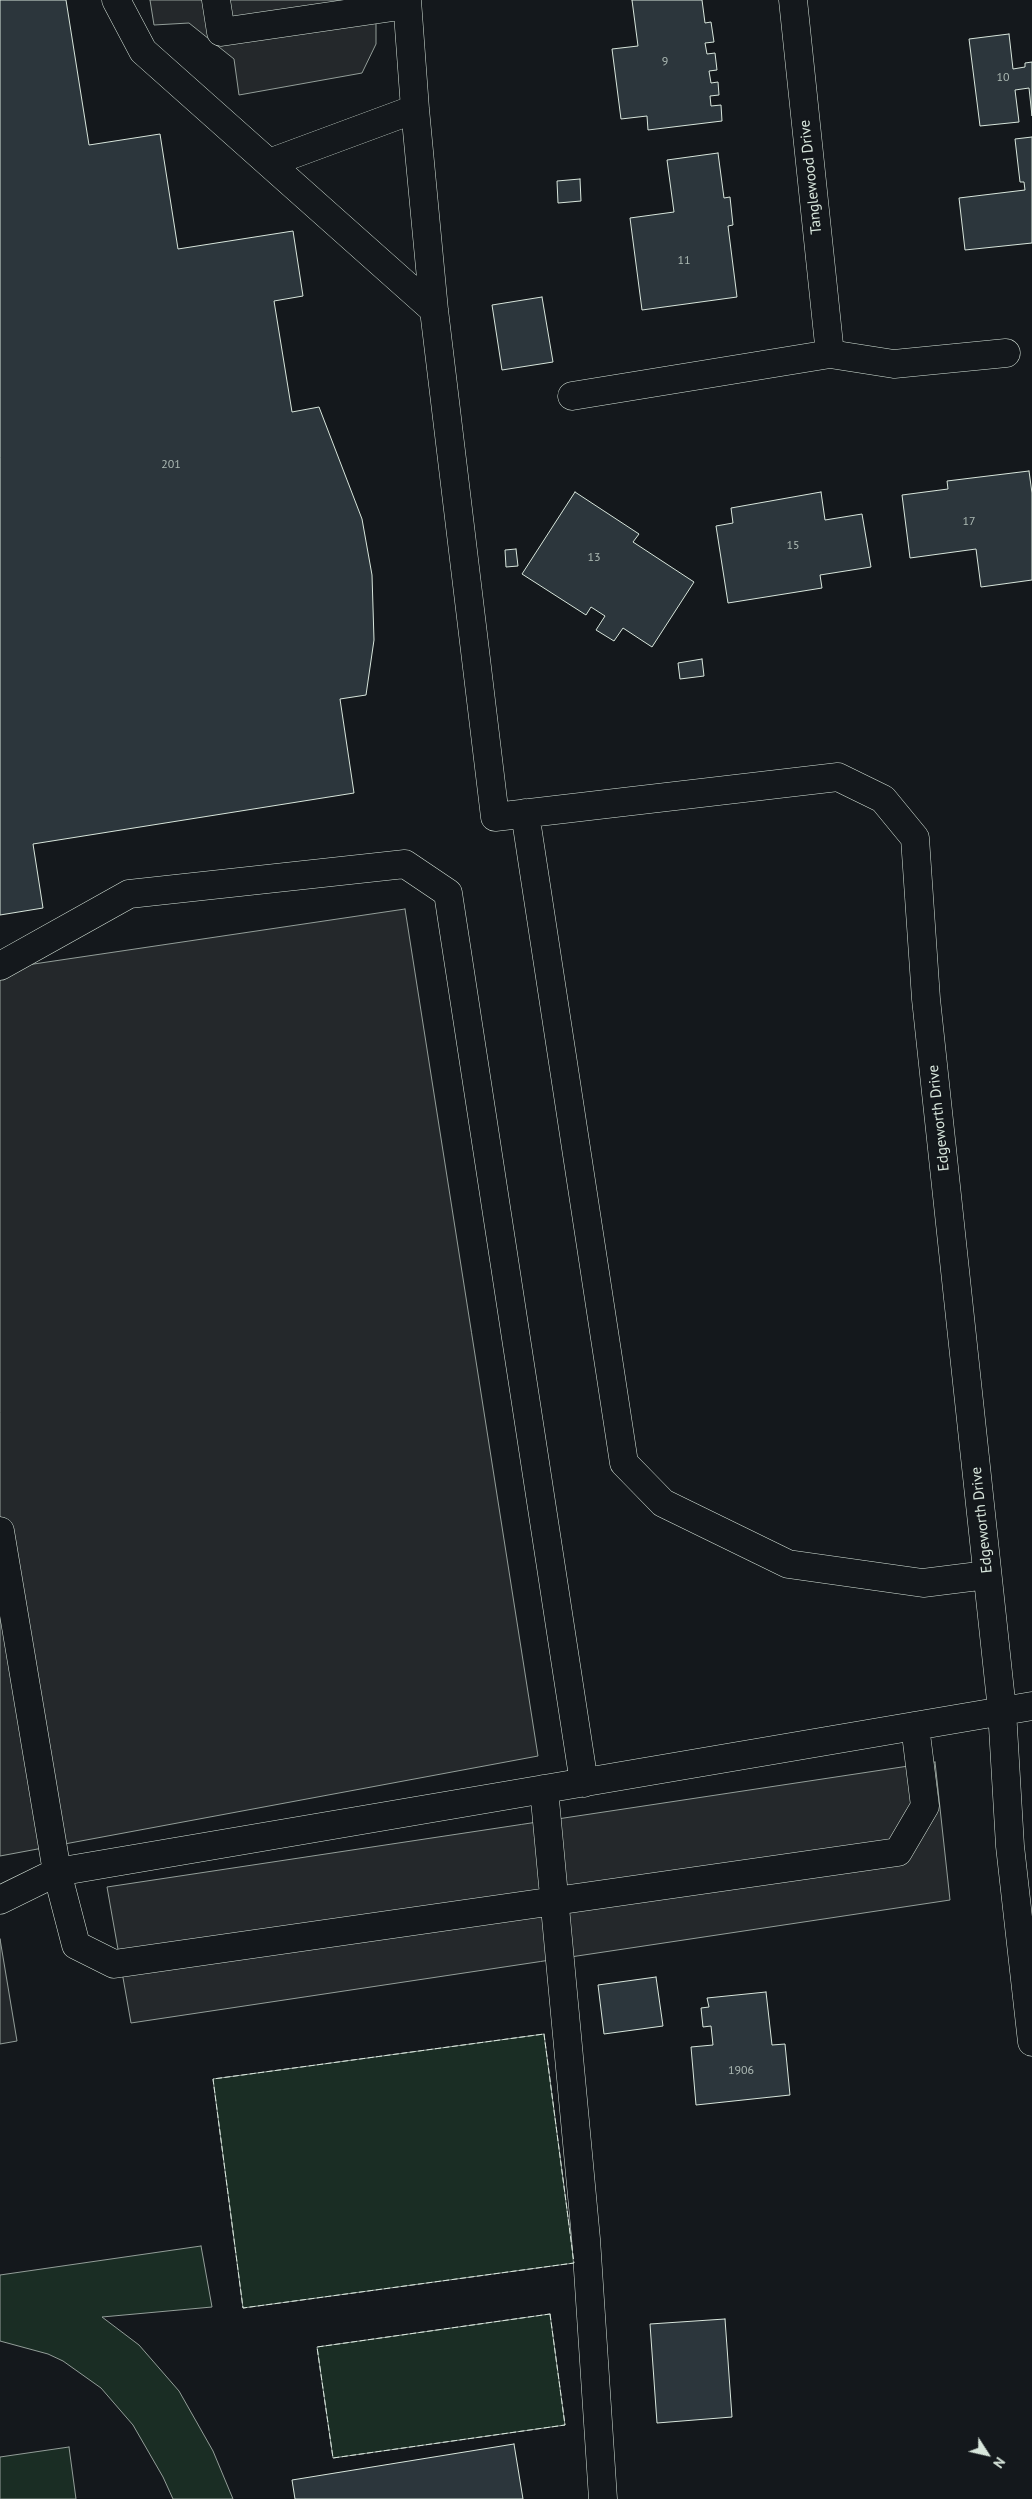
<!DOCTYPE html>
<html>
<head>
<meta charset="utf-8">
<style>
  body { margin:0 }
  #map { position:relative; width:1032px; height:2499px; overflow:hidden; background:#14181c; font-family:"PT Sans",sans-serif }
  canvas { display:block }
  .north { position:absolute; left:962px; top:2429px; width:50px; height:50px; -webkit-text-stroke:4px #14181c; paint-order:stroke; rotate:125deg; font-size:14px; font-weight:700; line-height:20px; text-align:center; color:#d8e6dc }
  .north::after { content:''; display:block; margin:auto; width:18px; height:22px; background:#d8e6dc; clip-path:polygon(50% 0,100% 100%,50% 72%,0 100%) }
</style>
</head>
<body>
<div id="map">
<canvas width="1032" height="2499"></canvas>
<div class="north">N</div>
</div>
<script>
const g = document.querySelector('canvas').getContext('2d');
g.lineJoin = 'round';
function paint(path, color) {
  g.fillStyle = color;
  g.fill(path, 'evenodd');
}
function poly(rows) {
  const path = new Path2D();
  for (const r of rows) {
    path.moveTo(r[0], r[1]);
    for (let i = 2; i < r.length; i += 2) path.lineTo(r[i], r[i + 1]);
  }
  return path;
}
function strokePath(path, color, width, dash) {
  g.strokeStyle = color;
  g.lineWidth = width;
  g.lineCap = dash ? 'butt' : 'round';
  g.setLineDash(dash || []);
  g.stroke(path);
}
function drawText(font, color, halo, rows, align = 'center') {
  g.font = font + ' "PT Sans",sans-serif';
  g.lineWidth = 4;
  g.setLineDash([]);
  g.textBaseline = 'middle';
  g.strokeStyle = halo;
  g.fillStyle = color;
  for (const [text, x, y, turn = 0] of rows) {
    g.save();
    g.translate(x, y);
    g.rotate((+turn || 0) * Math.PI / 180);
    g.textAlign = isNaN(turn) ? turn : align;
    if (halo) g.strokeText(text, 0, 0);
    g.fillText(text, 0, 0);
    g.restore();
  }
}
const green = poly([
  [544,2034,574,2263,243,2308,213,2079,544,2034],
  [201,2246,212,2307,102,2317,139,2345,179,2391,213,2451,233,2499,173,2499,163,2477,133,2425,101,2388,63,2361,48,2354,0,2341,0,2275,201,2246],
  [550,2314,565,2425,333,2458,317,2347,550,2314],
  [69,2447,76,2499,0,2499,0,2457,69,2447]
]);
const parking = poly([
  [150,0,376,0,376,44,362,73,239,95,234,59,189,23,154,25,150,0],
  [405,909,538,1756,0,1856,0,969,405,909],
  [935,1762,950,1900,131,2023,107,1887,935,1762],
  [0,1939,17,2041,0,2044,0,1939]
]);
const building = poly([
  [0,0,66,0,89,145,160,134,178,249,293,231,303,296,274,301,292,412,319,407,362,519,372,575,374,640,366,695,340,699,354,793,33,844,43,908,0,915,0,0],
  [632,0,702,0,705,23,711,22,714,42,705,43,707,54,715,53,717,70,709,71,711,83,718,82,719,95,710,96,711,106,721,105,722,121,648,130,647,116,621,119,612,49,638,46,632,0],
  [1009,34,1013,69,1025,67,1025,63,1032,62,1032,116,1029,88,1015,90,1019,122,980,126,969,39,1009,34],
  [1032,137,1032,243,965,250,959,198,1025,190,1024,182,1020,182,1015,139,1032,137],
  [718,153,724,198,730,197,733,225,728,226,737,297,642,310,630,218,674,212,667,160,718,153],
  [580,179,581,201,558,203,557,181,580,179],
  [542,297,553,362,502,370,492,305,542,297],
  [1029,471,1032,493,1032,580,981,587,976,549,910,558,902,495,948,489,947,481,1029,471],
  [575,492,639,534,633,542,694,582,652,647,623,628,614,641,596,630,605,616,591,607,586,615,522,574,575,492],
  [821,492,825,520,862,514,871,567,820,575,822,588,728,603,716,526,733,523,731,508,821,492],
  [516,549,518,566,506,567,505,550,516,549],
  [702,659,704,676,680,679,678,663,702,659],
  [656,1977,663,2026,604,2034,598,1985,656,1977],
  [766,1992,772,2045,785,2044,790,2095,696,2105,691,2047,713,2045,711,2026,703,2027,701,2008,709,2007,707,1998,766,1992],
  [725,2319,732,2417,657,2423,650,2324,725,2319],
  [514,2444,523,2499,295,2499,292,2480,514,2444]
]);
const minor = poly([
  [116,0,143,51,434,310],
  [216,0,221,32,407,5],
  [407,0,415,109,434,310,495,817,838,777,883,799,915,838,926,999,1002,1710,1010,1846,1032,2042],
  [793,0,830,354],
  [269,163,415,109],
  [572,396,830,354,894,364,1006,353],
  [525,813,624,1463,663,1503,788,1564,923,1583,987,1575],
  [0,966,129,894,405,864,448,893,584,1783],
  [0,1531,57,1872,76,1945,114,1964,898,1852,925,1806,915,1726],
  [544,1789,586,2239,603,2499],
  [0,1900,57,1872,1032,1706]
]);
const fence = poly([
  [544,2034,574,2263,243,2308,213,2079,544,2034],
  [550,2314,565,2425,333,2458,317,2347,550,2314]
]);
const numberNames = [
  ["9",665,62],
  ["10",1003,78],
  ["11",684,261],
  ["201",171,465],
  ["17",969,522],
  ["15",793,546],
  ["13",594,558],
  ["1906",741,2071]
];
const streetNames = [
  ["Tanglewood Drive",811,177,-96],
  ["Edgeworth Drive",939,1118,-96],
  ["Edgeworth Drive",982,1520,-96]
];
paint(green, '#1a2d24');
strokePath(green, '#939e99', 1);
paint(parking, '#24282b');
strokePath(parking, '#939e99', 1);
paint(building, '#2c363c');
strokePath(building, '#d8e6dc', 1);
strokePath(minor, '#d8e6dc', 29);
strokePath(minor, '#14181c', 28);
strokePath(fence, '#d8e6dc', 1, [6, 2.5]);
drawText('12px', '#adbab4', null, numberNames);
drawText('15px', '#d8e6dc', '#14181c', streetNames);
</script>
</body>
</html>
